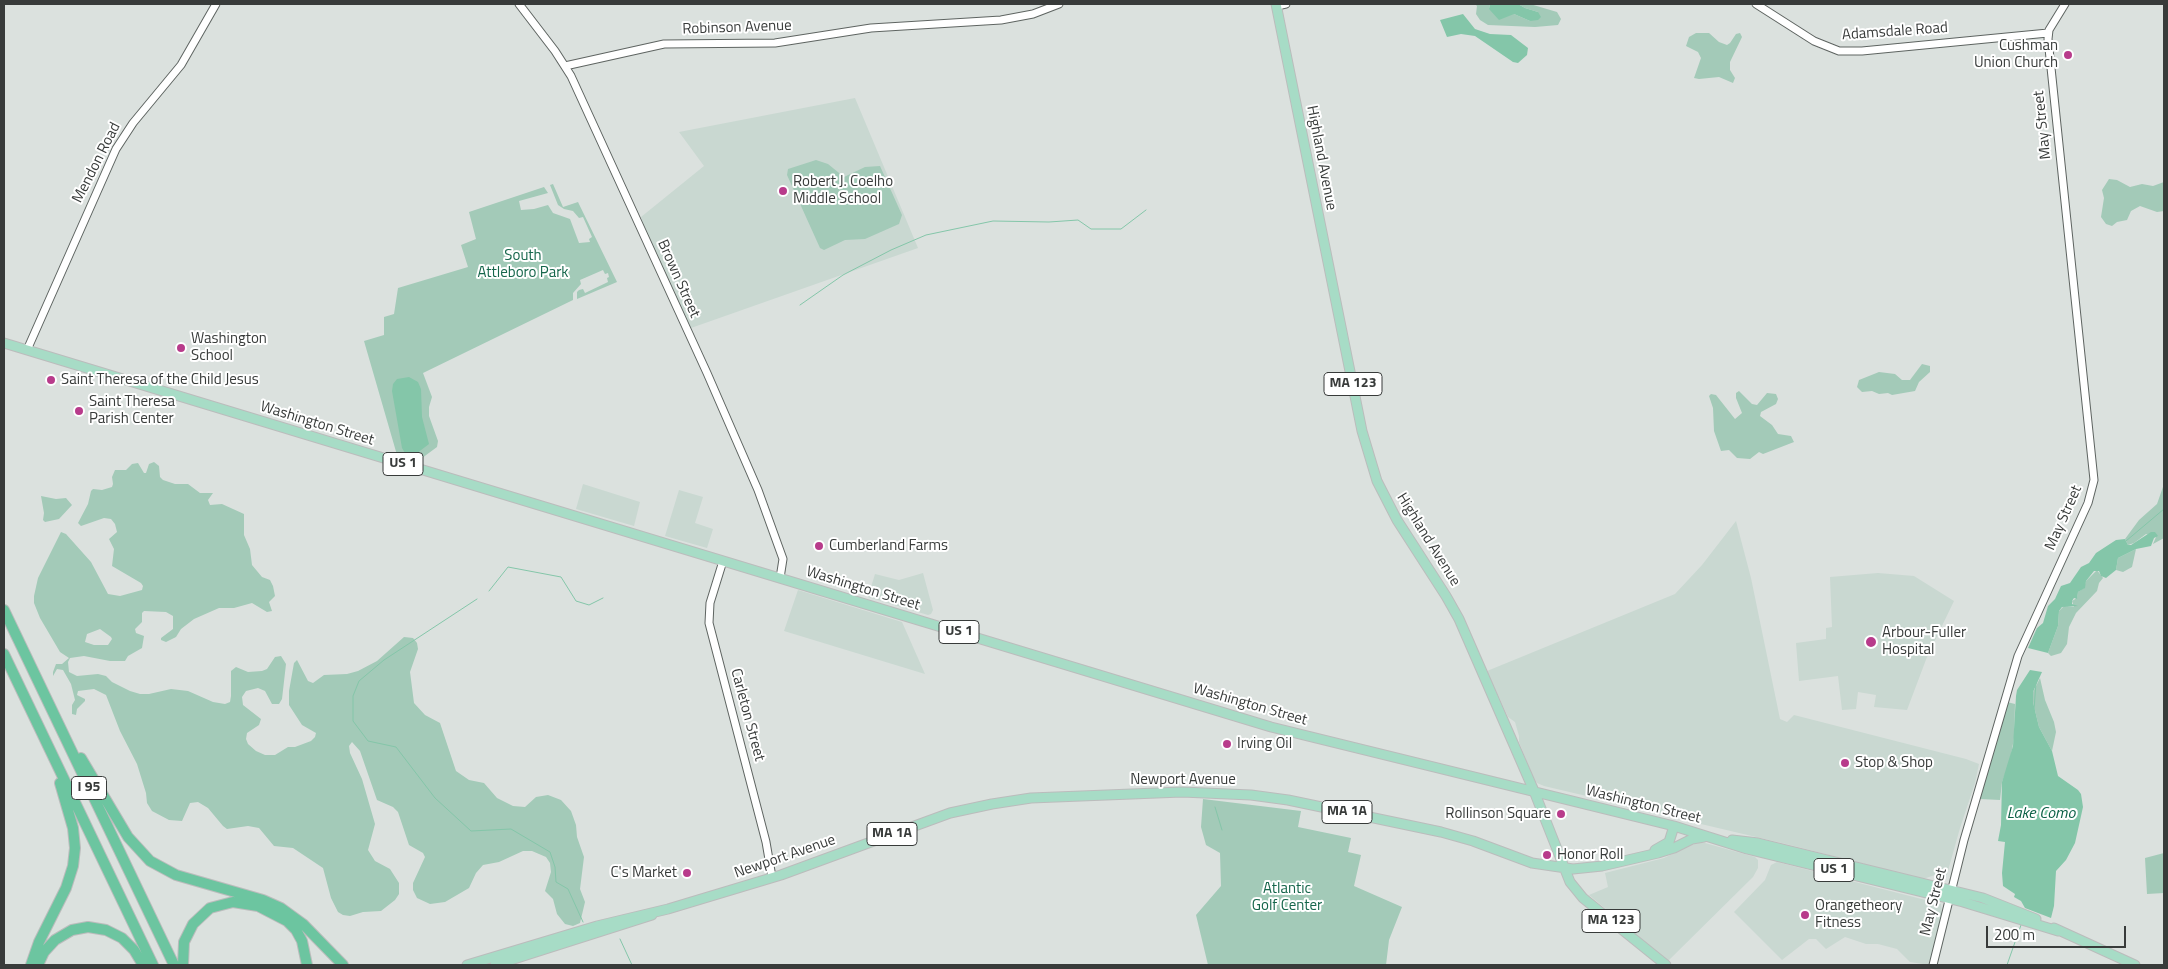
<!DOCTYPE html>
<html>
<head>
<meta charset="utf-8">
<style>
  body { margin:0 }
  #map { position:relative; width:2168px; height:969px; overflow:hidden; background:#dbe1de; font-family:"Titillium Web",sans-serif }
  canvas { display:block }
  .frame { position:absolute; inset:0; border:5px solid #383b3a; pointer-events:none }
  .scale { position:absolute; left:1986px; top:926px; width:140px; height:22px; box-sizing:border-box; border:2px solid #383b3a; border-top:0; padding-left:6px; font-size:15px; line-height:18px; white-space:nowrap; color:#383b3a; -webkit-text-stroke:4px #fff; paint-order:stroke }
</style>
</head>
<body>
<div id="map">
<canvas width="2168" height="969"></canvas>
<div class="frame"></div>
<div class="scale">200 m</div>
</div>
<script>
const context = document.querySelector('canvas').getContext('2d');
context.lineJoin = 'round';
function fillPath(path, color) {
  context.fillStyle = color;
  context.fill(path, 'evenodd');
}
function toPath(rows) {
  const path = new Path2D();
  for (const r of rows) {
    path.moveTo(r[0], r[1]);
    for (let i = 2; i < r.length; i += 2) path.lineTo(r[i], r[i + 1]);
  }
  return path;
}
function strokePath(path, color, width, dash) {
  context.strokeStyle = color;
  context.lineWidth = width;
  context.lineCap = dash ? 'butt' : 'round';
  context.setLineDash(dash || []);
  context.stroke(path);
}
function label(font, color, halo, rows, align = 'center') {
  context.font = font + ' "Titillium Web",sans-serif';
  context.lineWidth = 4;
  context.setLineDash([]);
  context.textBaseline = 'middle';
  context.strokeStyle = halo;
  context.fillStyle = color;
  for (const [text, x, y, turn = 0] of rows) {
    context.save();
    context.translate(x, y);
    context.rotate((+turn || 0) * Math.PI / 180);
    context.textAlign = isNaN(turn) ? turn : align;
    if (halo) context.strokeText(text, 0, 0);
    context.fillText(text, 0, 0);
    context.restore();
  }
}
const built = toPath([
  [855,98,918,248,691,328,649,240,641,217,704,166,679,132],
  [583,484,640,502,634,526,576,509],
  [679,490,703,497,695,523,713,529,707,548,665,536],
  [1736,521,1751,578,1780,719,1787,722,1794,715,1966,759,1979,764,1975,783,1960,828,1946,878,1935,875,1923,879,1790,845,1684,820,1665,813,1663,814,1544,786,1537,783,1534,779,1519,742,1519,736,1515,722,1508,717,1487,671,1675,594,1702,565],
  [923,573,933,610,931,614,928,615,868,597,875,574,899,580],
  [1878,573,1914,576,1954,601,1927,657,1907,710,1874,707,1876,695,1858,692,1856,709,1842,710,1838,676,1799,681,1796,643,1826,639,1826,628,1832,627,1830,577],
  [798,590,902,622,925,674,784,631],
  [1696,843,1705,843,1755,857,1758,860,1758,868,1753,877,1668,961,1589,895,1608,887,1605,873,1664,858],
  [1777,862,1941,904,1942,913,1930,965,1910,962,1897,949,1878,944,1866,944,1845,937,1826,949,1816,939,1809,939,1782,960,1734,912,1765,880,1771,865]
]);
const green = toPath([
  [1475,4,1490,4,1489,9,1508,14,1514,14,1530,21,1538,12,1525,8,1518,4,1530,4,1557,12,1561,19,1558,25,1535,27,1488,25,1480,20,1476,14,1477,6],
  [1696,33,1709,33,1719,42,1727,45,1730,43,1736,34,1740,33,1742,37,1730,62,1730,70,1735,78,1733,83,1719,77,1699,79,1694,78,1701,58,1698,52,1686,46,1689,37],
  [816,160,828,164,844,177,865,167,880,166,902,215,899,224,865,239,845,240,824,250,820,248,787,175,788,169],
  [2109,179,2117,180,2130,187,2142,184,2153,186,2164,182,2164,211,2157,212,2140,206,2131,211,2127,220,2117,222,2112,226,2106,224,2101,217,2104,198,2102,190],
  [553,184,563,207,578,202,617,282,577,299,577,292,579,290,583,289,585,293,608,282,607,278,609,277,608,273,605,274,603,270,580,280,581,284,573,293,573,300,423,373,432,397,429,407,429,416,438,441,437,447,418,461,397,455,364,341,384,335,384,317,394,314,398,288,468,267,461,245,476,239,469,212,544,187,548,193,519,201,521,210,534,209,548,205,553,213,570,219,579,243,590,242,589,239,592,237,583,217,579,218,573,211,564,209,558,205,550,185],
  [1922,364,1930,366,1930,372,1919,382,1915,391,1892,395,1888,393,1879,394,1872,391,1862,392,1857,387,1859,380,1879,372,1895,374,1902,380,1910,380],
  [1739,391,1752,404,1757,405,1767,393,1776,394,1778,399,1776,404,1761,412,1760,416,1772,425,1778,434,1791,436,1794,442,1763,454,1759,452,1750,459,1737,458,1729,450,1721,451,1714,431,1713,408,1709,396,1711,394,1716,395,1735,419,1742,413,1736,398,1736,393],
  [154,462,159,466,160,477,163,480,175,484,188,484,200,493,213,493,208,500,210,505,222,504,244,514,244,535,250,549,252,565,262,577,270,580,273,586,275,596,269,602,272,611,267,612,252,603,234,608,219,608,194,619,181,629,176,637,166,642,161,640,161,638,173,629,173,616,166,612,144,611,142,613,142,622,135,629,136,633,144,636,142,648,128,656,125,661,110,661,84,656,70,658,68,662,69,672,77,676,98,674,106,676,112,682,130,691,140,694,149,694,171,689,188,691,213,702,225,704,230,702,231,696,231,671,236,667,248,672,262,671,267,669,275,657,281,656,286,664,282,699,279,704,272,704,265,691,258,688,246,691,242,697,243,705,261,719,259,725,247,733,246,739,248,744,256,751,265,755,275,755,288,747,295,747,311,741,315,737,316,733,302,725,289,705,289,691,294,663,297,660,308,681,313,683,324,675,347,674,358,671,377,661,404,637,413,638,417,643,418,649,410,672,414,703,425,715,440,723,456,771,469,780,484,783,497,798,513,806,525,807,536,797,548,795,561,800,571,811,576,825,577,837,584,857,580,889,585,902,580,923,573,926,565,924,557,914,553,899,545,891,551,872,550,863,546,857,532,851,523,851,499,862,483,865,476,873,469,888,445,902,430,904,417,898,413,890,413,883,425,857,423,853,409,845,398,812,393,807,377,800,360,751,352,742,349,746,350,753,362,779,375,824,368,850,375,861,390,869,399,883,399,894,395,900,381,911,363,912,350,916,343,915,338,912,331,898,323,868,293,848,274,846,259,828,248,826,227,829,223,826,208,808,198,802,190,803,182,821,169,820,152,811,147,803,146,793,137,764,120,731,106,695,94,689,78,691,77,695,85,699,85,701,77,709,76,715,72,714,72,705,75,700,71,684,63,670,57,669,53,676,53,672,56,664,62,664,69,658,60,652,40,618,34,603,34,596,38,578,61,532,66,534,91,562,108,594,120,596,142,590,143,586,141,583,112,566,114,549,109,539,117,532,115,524,111,519,104,518,81,526,78,523,88,504,91,491,93,489,102,490,112,487,113,484,112,477,115,470,126,470,132,464,138,463,144,473,146,473,149,464],
  [100,629,111,637,112,639,108,645,94,645,85,642,87,634],
  [2164,484,2164,538,2153,544,2156,537,2146,534,2134,543,2128,545,2125,539,2139,520,2157,504],
  [41,496,56,499,66,498,72,505,59,519,45,522,43,520,44,513],
  [2136,549,2132,567,2123,572,2116,570,2118,558],
  [2097,570,2103,578,2099,583,2097,591,2076,613,2069,627,2067,644,2061,653,2051,656,2048,653,2058,626,2059,611,2064,606,2074,607,2072,601,2077,598,2078,592,2084,588,2086,581],
  [2040,678,2045,700,2054,722,2056,732,2052,751,2039,727,2033,702,2033,692],
  [2007,702,2015,704,2014,738,2010,761,2002,782,2000,800,1980,799],
  [1203,799,1301,811,1298,827,1351,838,1348,852,1361,855,1354,886,1402,907,1389,940,1386,965,1208,965,1196,915,1221,886,1220,853,1206,845,1201,827],
  [2164,853,2164,893,2147,894,2145,858]
]);
const water = toPath([
  [1490,4,1518,4,1525,8,1538,12,1541,17,1538,20,1530,21,1514,14,1499,20,1489,9],
  [1463,14,1475,29,1490,34,1511,35,1528,48,1527,55,1518,63,1513,62,1475,36,1461,34,1447,37,1440,20],
  [409,377,418,382,421,389,422,417,429,444,412,457,405,453,402,448,392,391,393,384,397,379],
  [2151,532,2155,532,2158,536,2154,538,2151,546,2136,549,2118,558,2116,570,2106,578,2101,576,2099,571,2094,571,2086,581,2085,588,2078,592,2077,599,2074,598,2072,601,2072,604,2078,606,2062,607,2059,611,2058,626,2048,653,2028,648,2037,628,2043,623,2048,606,2055,599,2061,586,2070,583,2081,567,2089,563,2096,553,2116,540,2125,539,2128,545,2131,545],
  [2030,670,2042,672,2033,692,2033,702,2039,727,2052,751,2058,776,2078,790,2081,794,2083,807,2075,843,2066,860,2056,871,2054,906,2051,918,2025,908,2021,901,2014,897,2015,894,2003,886,2002,873,2005,842,1998,841,2001,825,2002,782,2013,746,2016,696,2017,690]
]);
const stream = toPath([
  [800,305,843,275,891,250,926,235,993,221,1049,222,1078,220,1091,229,1121,229,1146,210],
  [2126,541,2164,509],
  [489,591,508,567,561,577,576,601,589,605,603,598],
  [477,599,384,660,359,681,353,696,353,721,368,741,396,747,435,798,471,831,511,829,550,852,555,867,556,882,568,889,583,922],
  [2034,710,2036,682],
  [1215,807,1222,830],
  [620,939,632,965],
  [2007,965,2021,925]
]);
const minor = toPath([
  [519,4,555,51,571,76,707,373,758,490,783,559,780,578],
  [1756,4,1814,41,1839,51,1862,51,2048,33],
  [1277,6,1286,4],
  [565,66,664,44,775,43,871,28,1001,20,1033,14,1059,4],
  [27,350,116,149,133,123,181,65,216,4],
  [723,561,710,603,709,623,766,842,772,877],
  [1933,965,1964,840,2018,656,2088,503,2094,480,2048,39,2049,30,2065,4]
]);
const major = toPath([
  [1276,4,1362,431,1377,481,1397,520,1446,596,1459,619,1534,791,1570,882,1583,898,1666,965],
  [4,343,1271,727,1674,826,1747,849,1963,902,2058,931],
  [1732,840,1758,843,1983,898,2036,919],
  [1655,850,1669,842,1674,826],
  [2054,928,2135,965],
  [467,965,597,926,668,909,781,875,950,813,992,804,1031,798,1182,792,1251,795,1288,800,1441,832,1473,841,1532,863,1573,869,1602,866,1658,853,1674,848,1692,839,1704,837],
  [495,965,652,915]
]);
const highway = toPath([
  [4,610,174,965],
  [4,654,153,965],
  [81,758,128,837,150,861,176,875,263,900,281,908,303,924,343,965],
  [31,965,39,942,66,888,73,866,75,848,73,828,60,783],
  [38,965,44,952,55,940,72,930,88,927,106,930,122,938,134,950,143,965],
  [183,965,184,942,193,924,210,908,233,902,258,906,287,921,296,930,302,941,307,965]
]);
const markers = [
  [2068,55,5,"#b83b8b"],
  [783,191,5,"#b83b8b"],
  [181,348,5,"#b83b8b"],
  [51,380,5,"#b83b8b"],
  [79,411,5,"#b83b8b"],
  [819,546,5,"#b83b8b"],
  [1871,642,6,"#b83b8b"],
  [1227,744,5,"#b83b8b"],
  [1845,763,5,"#b83b8b"],
  [1561,814,5,"#b83b8b"],
  [1547,855,5,"#b83b8b"],
  [687,873,5,"#b83b8b"],
  [1805,915,5,"#b83b8b"]
];
const shields = [
  [1353,384,58],
  [403,464,40],
  [959,632,40],
  [89,788,35],
  [1347,812,50],
  [892,834,50],
  [1834,870,40],
  [1611,921,58]
];
const shieldNames = [
  ["MA 123",1353,384],
  ["US 1",403,464],
  ["US 1",959,632],
  ["I 95",89,788],
  ["MA 1A",1347,812],
  ["MA 1A",892,834],
  ["US 1",1834,870],
  ["MA 123",1611,921]
];
const streetNames = [
  ["Robinson Avenue",737,28,-2],
  ["Adamsdale Road",1895,32,-4],
  ["May Street",2043,125,-96],
  ["Highland Avenue",1321,158,79],
  ["Mendon Road",97,163,-63],
  ["Brown Street",678,279,66],
  ["Washington Street",317,424,17],
  ["May Street",2064,518,-66],
  ["Highland Avenue",1428,540,58],
  ["Washington Street",863,589,17],
  ["Washington Street",1250,705,16],
  ["Carleton Street",747,715,75],
  ["Newport Avenue",1183,780],
  ["Washington Street",1643,805,14],
  ["Newport Avenue",785,857,-19],
  ["May Street",1934,902,-76]
];
const poiNames = [
  ["Cushman",2058,46,"right"],
  ["Union Church",2058,63,"right"],
  ["Robert J. Coelho",793,182],
  ["Middle School",793,199],
  ["Washington",191,339],
  ["School",191,356],
  ["Saint Theresa of the Child Jesus",61,380],
  ["Saint Theresa",89,402],
  ["Parish Center",89,419],
  ["Cumberland Farms",829,546],
  ["Arbour-Fuller",1882,633],
  ["Hospital",1882,650],
  ["Irving Oil",1237,744],
  ["Stop & Shop",1855,763],
  ["Rollinson Square",1551,814,"right"],
  ["Honor Roll",1557,855],
  ["C's Market",677,873,"right"],
  ["Orangetheory",1815,906],
  ["Fitness",1815,923]
];
const parkNames = [
  ["South",523,256],
  ["Attleboro Park",523,273],
  ["Atlantic",1287,889],
  ["Golf Center",1287,906]
];
const waterNames = [
  ["Lake Como",2041,814]
];
fillPath(built, '#c9d8d1');
fillPath(green, '#a3cab8');
fillPath(water, '#84c6a9');
strokePath(stream, '#84c6a9', 1);
strokePath(minor, '#5e6461', 9);
strokePath(major, '#bbbcbc', 11);
strokePath(highway, '#bbbcbc', 12);
strokePath(minor, '#fff', 7);
strokePath(major, '#a7dcc6', 9);
strokePath(highway, '#6cc5a0', 10);
for (const [x, y, r, color] of markers) {
  const dot = new Path2D();
  dot.arc(x, y, r, 0, 2 * Math.PI);
  context.fillStyle = color;
  context.fill(dot);
  strokePath(dot, '#fff', 2);
}
for (const [x, y, w] of shields) {
  const box = new Path2D();
  box.roundRect(x - w / 2, y - 11.5, w, 23, 4);
  context.fillStyle = '#fff';
  context.fill(box);
  strokePath(box, '#383b3a', 1);
}
label('bold 14px', '#383b3a', null, shieldNames);
label('15px', '#383b3a', '#fff', streetNames);
label('15px', '#383b3a', '#fff', poiNames, 'left');
label('15px', '#15664b', '#fff', parkNames);
label('italic 16px', '#0a6045', '#fff', waterNames);
</script>
</body>
</html>
